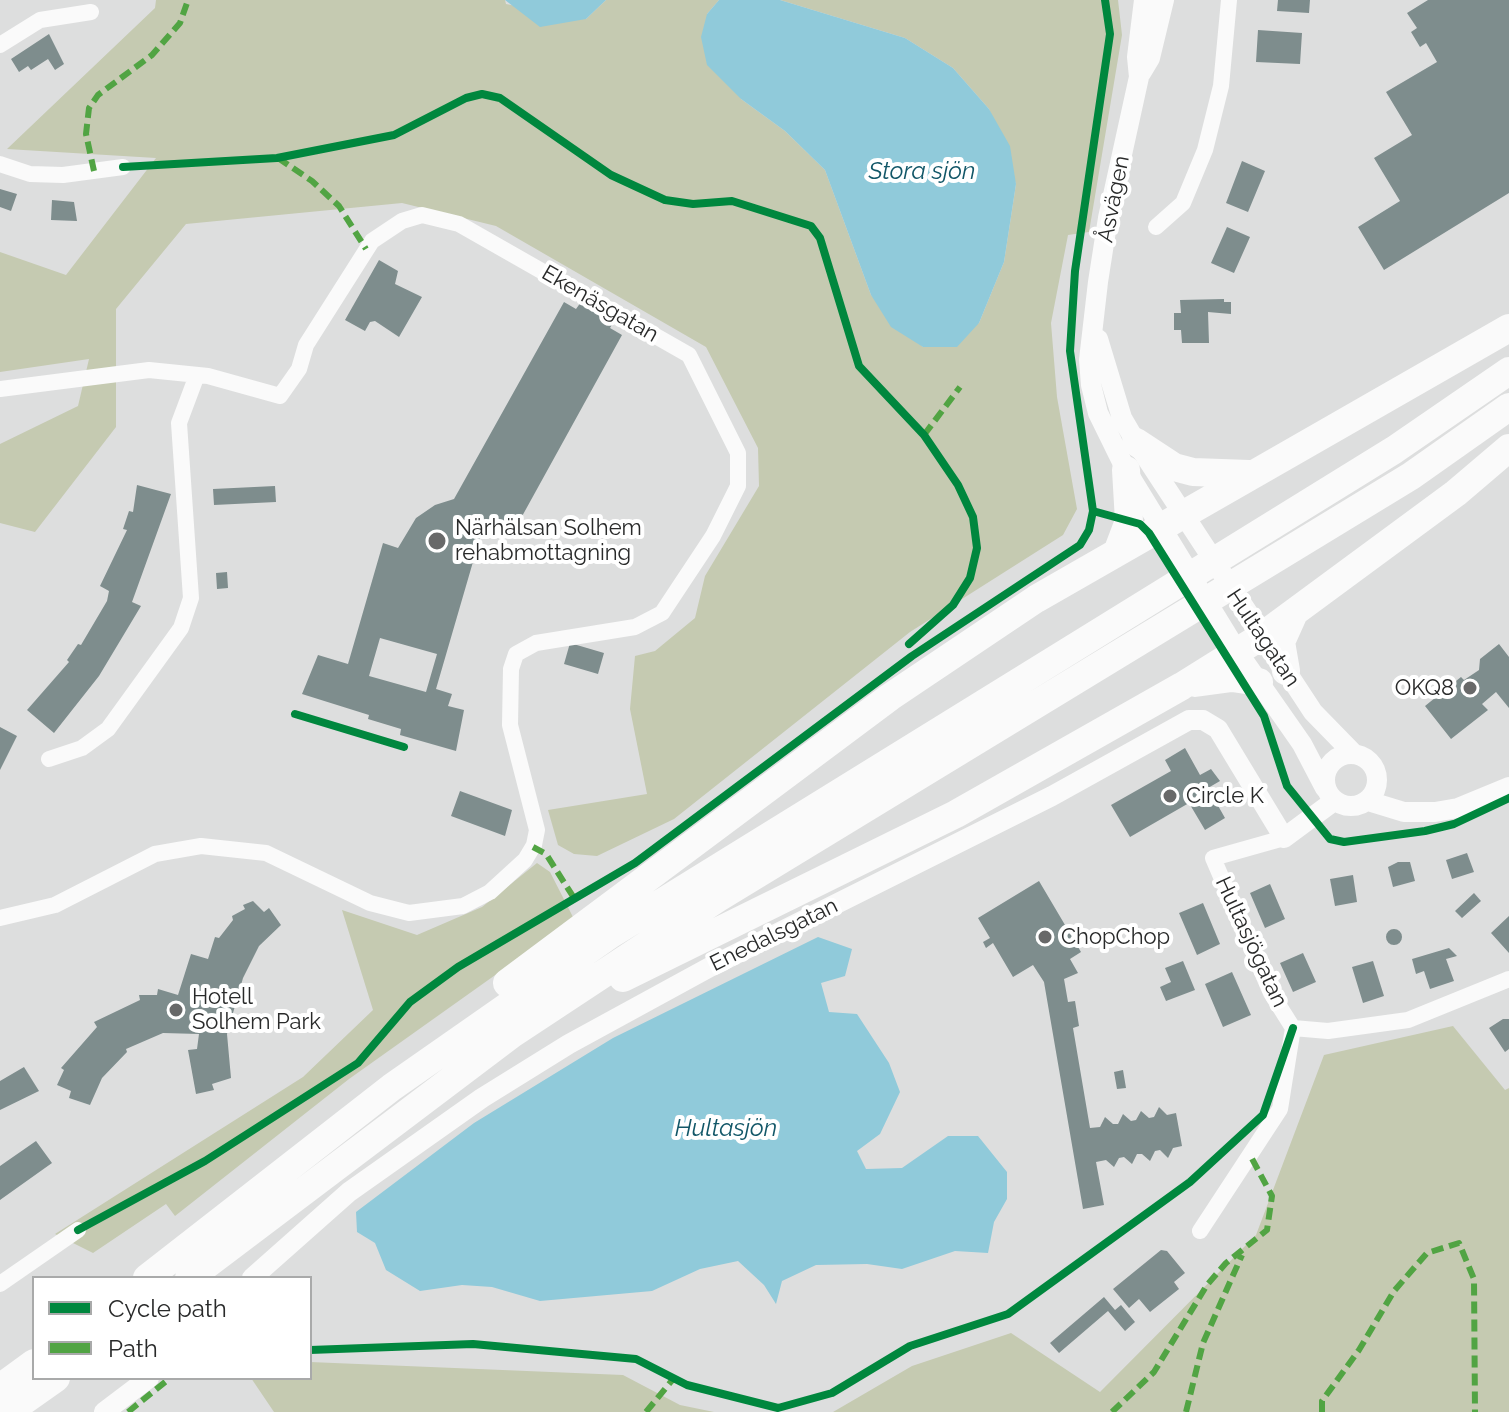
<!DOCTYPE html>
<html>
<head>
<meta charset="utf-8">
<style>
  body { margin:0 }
  #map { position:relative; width:1509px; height:1412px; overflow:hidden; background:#dddede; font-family:Raleway,sans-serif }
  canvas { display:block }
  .legend { position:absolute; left:32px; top:1276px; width:280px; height:104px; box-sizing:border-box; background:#fff; border:2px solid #a9aaaa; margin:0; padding:10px 14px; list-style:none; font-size:24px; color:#292a2a }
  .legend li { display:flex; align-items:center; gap:16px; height:40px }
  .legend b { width:40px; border:2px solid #a9aaaa }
</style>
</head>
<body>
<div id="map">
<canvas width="1509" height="1412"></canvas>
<ul class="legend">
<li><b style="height:10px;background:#00873e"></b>Cycle path</li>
<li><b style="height:10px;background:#51a443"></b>Path</li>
</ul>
</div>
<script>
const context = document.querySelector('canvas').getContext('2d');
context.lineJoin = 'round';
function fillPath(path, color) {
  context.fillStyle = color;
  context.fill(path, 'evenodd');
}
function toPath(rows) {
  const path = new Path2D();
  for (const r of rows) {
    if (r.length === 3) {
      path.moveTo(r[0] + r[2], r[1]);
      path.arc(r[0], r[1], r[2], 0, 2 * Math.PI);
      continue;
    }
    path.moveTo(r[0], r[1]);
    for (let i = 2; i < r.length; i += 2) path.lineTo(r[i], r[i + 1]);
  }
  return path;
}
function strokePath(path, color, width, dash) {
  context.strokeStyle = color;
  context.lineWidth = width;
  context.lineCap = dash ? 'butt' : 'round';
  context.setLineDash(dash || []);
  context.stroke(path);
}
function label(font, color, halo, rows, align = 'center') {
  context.font = font + ' Raleway,sans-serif';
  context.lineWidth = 8;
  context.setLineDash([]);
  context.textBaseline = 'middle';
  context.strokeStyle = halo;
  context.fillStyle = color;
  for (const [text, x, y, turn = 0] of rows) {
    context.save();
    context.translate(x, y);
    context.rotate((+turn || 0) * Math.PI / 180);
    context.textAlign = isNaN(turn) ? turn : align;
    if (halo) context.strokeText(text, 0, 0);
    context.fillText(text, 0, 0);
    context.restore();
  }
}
const green = toPath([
  [156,0,505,0,506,4,586,19,606,0,719,0,707,14,741,99,785,131,825,170,871,295,923,347,979,323,1004,262,1016,184,989,109,953,68,905,38,780,0,1118,0,1122,35,1089,232,1068,235,1051,323,1057,397,1077,509,1063,535,910,632,674,819,597,856,574,854,558,845,548,810,647,794,630,709,635,656,655,651,695,618,705,576,759,486,758,448,706,347,496,226,402,203,186,224,116,309,116,427,35,532,0,523,0,444,78,406,89,359,0,372,0,252,66,275,156,158,7,149,155,8],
  [537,863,550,872,574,919,349,1079,175,1216,166,1204,93,1253,55,1234,303,1077,373,1010,342,910,417,935,482,907],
  [1453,1026,1505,1090,1509,1088,1509,1412,833,1412,912,1366,1011,1333,1100,1392,1256,1235,1324,1055],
  [310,1362,623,1375,680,1405,714,1412,274,1412,251,1378,310,1378]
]);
const water = toPath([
  [505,0,606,0,586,19,540,27],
  [719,0,780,0,905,38,953,68,989,109,1010,146,1016,184,1004,262,979,323,957,347,923,347,891,327,871,295,825,170,785,131,741,99,707,65,701,37,707,14],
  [818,937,852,949,845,976,821,983,829,1012,857,1014,889,1063,900,1092,880,1134,857,1151,866,1169,902,1168,948,1136,978,1136,1007,1172,1007,1199,994,1222,988,1253,955,1251,902,1269,867,1264,816,1265,782,1281,776,1304,764,1285,738,1261,700,1269,652,1291,540,1301,492,1287,462,1285,420,1291,386,1270,375,1243,357,1232,356,1212,474,1123,613,1038]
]);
const building = toPath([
  [1278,0,1310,0,1309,13,1277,11],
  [1428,0,1509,0,1509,193,1384,270,1358,227,1400,201,1374,158,1412,135,1386,92,1437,62,1426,43,1420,47,1411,32,1417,28,1407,13],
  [1258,30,1302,33,1300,64,1256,62],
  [49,34,64,64,55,70,48,59,31,70,28,66,19,72,11,59],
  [1242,161,1265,171,1248,212,1226,203],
  [0,189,17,194,11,211,0,207],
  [52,200,74,202,77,221,51,220],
  [1227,227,1250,237,1234,273,1211,263],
  [379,260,398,271,395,284,422,297,399,337,375,321,370,322,365,331,345,320],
  [1224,299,1224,302,1231,302,1231,314,1208,312,1209,343,1182,343,1181,330,1174,330,1174,313,1181,313,1180,300],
  [564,302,576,309,581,302,614,321,610,328,622,335,515,529,499,521,493,533,482,529,478,547,488,550,485,558,475,555,436,689,452,694,448,706,464,710,456,751,400,735,401,729,368,719,369,715,302,694,318,655,348,664,383,543,398,548,416,518,435,505,454,499],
  [380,638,437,654,426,692,369,676],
  [137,485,171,494,132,602,141,606,99,676,54,733,27,710,69,662,67,660,78,644,81,645,107,601,109,591,100,586,127,530,123,529,129,511,133,512],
  [275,486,276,502,214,505,213,489],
  [227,572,228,588,217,589,216,573],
  [570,643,604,653,598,674,564,664],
  [1499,644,1509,657,1509,708,1496,692,1482,704,1488,710,1451,739,1425,706,1461,677,1464,680,1479,670,1480,659],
  [0,727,17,736,0,770],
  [1185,748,1200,775,1211,769,1220,781,1208,788,1225,818,1205,830,1189,803,1130,837,1111,805,1171,771,1165,760],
  [460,791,512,810,505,836,451,816],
  [1467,853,1474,872,1452,879,1446,860],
  [1398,862,1410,862,1415,881,1393,887,1388,867],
  [1353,875,1357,902,1335,906,1330,879],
  [1039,881,1081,952,1070,959,1078,973,1064,979,1068,1002,1075,1001,1079,1026,1073,1028,1090,1128,1100,1127,1105,1117,1113,1124,1118,1124,1123,1114,1131,1121,1136,1120,1141,1111,1149,1118,1154,1117,1159,1107,1167,1115,1176,1113,1182,1146,1173,1148,1168,1158,1160,1150,1155,1151,1150,1161,1142,1154,1137,1154,1132,1164,1124,1157,1119,1158,1114,1167,1106,1160,1096,1162,1104,1205,1083,1209,1044,982,1033,965,1013,977,993,943,986,948,983,942,990,938,978,918],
  [1270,884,1285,919,1265,928,1250,893],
  [1474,893,1481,901,1462,918,1455,911],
  [253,901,264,912,269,908,281,925,259,946,243,978,227,1034,231,1078,212,1084,214,1090,196,1094,188,1050,197,1049,199,1034,163,1033,126,1049,127,1052,102,1078,90,1105,69,1098,71,1091,57,1085,64,1070,61,1068,97,1027,94,1022,140,1000,139,995,157,995,158,989,178,995,191,954,208,959,215,937,219,938,233,920,232,916,245,909,243,905],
  [1203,903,1220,944,1197,955,1179,913],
  [1509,916,1509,953,1491,933],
  [1394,937,8],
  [1449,948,1457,956,1446,959,1454,981,1430,989,1424,971,1416,974,1412,959],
  [1303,953,1316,982,1293,992,1280,963],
  [1183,961,1195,990,1166,1001,1160,987,1171,982,1165,968],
  [1373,961,1384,996,1363,1003,1352,967],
  [1232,972,1251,1015,1223,1027,1205,984],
  [1503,1019,1509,1019,1509,1049,1505,1052,1489,1028],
  [24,1067,39,1091,0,1110,0,1081],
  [1123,1070,1126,1088,1117,1089,1114,1072],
  [36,1141,52,1163,0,1200,0,1166],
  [1161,1250,1167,1251,1185,1273,1174,1282,1179,1289,1150,1312,1139,1299,1129,1308,1113,1289],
  [1104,1297,1115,1310,1121,1305,1135,1322,1125,1331,1108,1311,1059,1353,1050,1343]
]);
const minor = toPath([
  [0,45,40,20,91,12],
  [0,164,30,174,63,175,123,167],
  [1156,227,1183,203,1205,150,1221,86,1229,0],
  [0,389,149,370,208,376,280,396,299,369,306,345,372,241,402,221,422,215,459,224,689,355,738,453,738,486,713,536,662,613,635,627,536,643,516,654,511,669,510,725,537,830,534,845,525,860,490,892,463,906,409,913,370,903,266,853,201,846,155,854,55,905,0,918],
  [49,759,82,748,108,729,181,628,191,598,179,423,197,375],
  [1293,1028,1328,1031,1408,1020,1509,979],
  [1200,1231,1280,1109,1293,1028,1271,993,1213,858,1284,838],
  [0,1284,78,1230]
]);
const tertiary = toPath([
  [1144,0,1137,57,1139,77,1108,218,1098,282,1089,360,1091,385,1098,413,1126,470,1237,651,1302,744,1325,788],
  [1141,73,1150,58,1164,0],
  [1098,339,1122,418,1136,442,1313,712,1354,754],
  [1351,780,26],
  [1368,801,1404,812,1435,812,1458,808,1509,787],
  [252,1278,349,1192,482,1098,569,1044,710,967,1052,796,1189,720,1203,720,1218,729,1284,838,1334,801],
  [104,1412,149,1378]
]);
const motorway = toPath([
  [1136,442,1174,467,1193,472,1249,474],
  [1118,550,1129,521,1126,470],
  [1286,671,1281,642,1294,613],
  [1195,683,1232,678,1259,682],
  [623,978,956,814,1182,686,1262,636,1456,493,1509,448],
  [507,983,890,697,1036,599,1509,328],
  [147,1278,392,1087,611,934,1394,450,1509,371],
  [189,1278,512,1034,718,898,1411,476,1509,407],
  [0,1388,34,1363],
  [8,1412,56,1378]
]);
const quiet = toPath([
  [278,158,312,181,339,206,366,249],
  [94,171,86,134,89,108,98,95,152,55,180,23,188,0],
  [924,435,960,387],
  [533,847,546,854,574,898],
  [128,1412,170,1378],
  [646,1412,674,1378],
  [1112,1412,1154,1372,1207,1285,1226,1263,1267,1230,1272,1196,1250,1155],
  [1186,1412,1203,1343,1242,1255],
  [1322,1412,1322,1401,1359,1350,1394,1291,1427,1253,1459,1243,1474,1279,1475,1412]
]);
const cycleway = toPath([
  [123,167,277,158,394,135,466,98,482,94,500,98,611,175,665,200,693,204,732,201,811,226,820,238,859,366,924,435,958,485,973,517,977,548,970,578,953,605,909,644],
  [1093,511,1140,524,1149,533,1264,716,1287,786,1330,839,1344,842,1425,831,1454,824,1509,798],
  [295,714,404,747],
  [78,1230,205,1161,358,1063,410,1002,458,967,635,863,912,656,1080,545,1089,530,1093,511,1070,351,1075,271,1110,34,1105,0],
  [310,1350,473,1344,636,1359,687,1385,778,1408,832,1393,910,1346,1008,1314,1190,1182,1263,1115,1293,1028]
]);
const markers = [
  [437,541,10,"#686969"],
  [1470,688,8,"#686969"],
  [1170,796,8,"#686969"],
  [1045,937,8,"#686969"],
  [176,1010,8,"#686969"]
];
const streetNames = [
  ["Åsvägen",1114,199,-79],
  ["Ekenäsgatan",600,304,30],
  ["Hultagatan",1263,638,56],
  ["Enedalsgatan",774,935,-26],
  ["Hultasjögatan",1251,942,65]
];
const poiNames = [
  ["Närhälsan Solhem",455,528],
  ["rehabmottagning",455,553],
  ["OKQ8",1454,688,"right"],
  ["Circle K",1186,796],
  ["ChopChop",1061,937],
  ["Hotell",192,997],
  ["Solhem Park",192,1022]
];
const waterNames = [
  ["Stora sjön",922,172],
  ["Hultasjön",726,1129]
];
fillPath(green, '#c5cab1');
fillPath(water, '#90cada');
fillPath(building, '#7e8d8d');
strokePath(minor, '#fafafa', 16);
strokePath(tertiary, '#fafafa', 20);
strokePath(motorway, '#fafafa', 28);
strokePath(quiet, '#51a443', 6, [12, 6]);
strokePath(cycleway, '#00873e', 8);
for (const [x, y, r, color] of markers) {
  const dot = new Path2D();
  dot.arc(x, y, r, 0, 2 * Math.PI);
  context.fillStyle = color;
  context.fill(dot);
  strokePath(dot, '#fff', 3);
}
label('22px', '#292a2a', '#fff', streetNames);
label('22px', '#292a2a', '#fff', poiNames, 'left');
label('italic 24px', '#125768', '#fff', waterNames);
</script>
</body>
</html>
